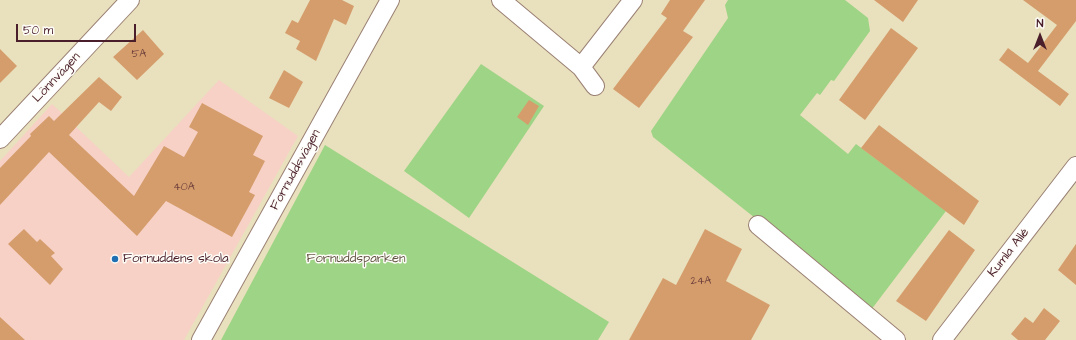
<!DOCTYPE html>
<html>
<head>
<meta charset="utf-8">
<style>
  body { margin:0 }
  #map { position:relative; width:1076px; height:340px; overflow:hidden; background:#e9e0bd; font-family:"Architects Daughter",sans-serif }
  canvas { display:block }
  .north { position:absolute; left:1020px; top:16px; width:40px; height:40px; -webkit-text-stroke:3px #fdfcf7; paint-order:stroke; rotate:0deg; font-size:11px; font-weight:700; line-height:16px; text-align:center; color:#4a1f2b }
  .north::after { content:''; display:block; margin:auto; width:14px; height:18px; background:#4a1f2b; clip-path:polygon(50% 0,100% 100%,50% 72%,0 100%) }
  .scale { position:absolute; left:16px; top:24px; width:120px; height:18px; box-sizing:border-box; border:2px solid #4a1f2b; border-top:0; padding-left:5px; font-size:12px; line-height:14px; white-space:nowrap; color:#4a1f2b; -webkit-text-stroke:3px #fdfcf7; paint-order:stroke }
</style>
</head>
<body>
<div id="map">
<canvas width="1076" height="340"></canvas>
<div class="north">N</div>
<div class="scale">50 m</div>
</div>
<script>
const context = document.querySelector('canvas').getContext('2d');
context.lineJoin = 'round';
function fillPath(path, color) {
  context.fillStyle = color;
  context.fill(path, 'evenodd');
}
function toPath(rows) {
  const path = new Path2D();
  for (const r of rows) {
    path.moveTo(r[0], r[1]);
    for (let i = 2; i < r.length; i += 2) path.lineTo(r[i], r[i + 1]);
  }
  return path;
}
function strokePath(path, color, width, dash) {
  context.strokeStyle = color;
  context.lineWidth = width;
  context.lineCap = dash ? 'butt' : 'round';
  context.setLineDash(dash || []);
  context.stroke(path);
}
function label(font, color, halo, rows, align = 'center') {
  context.font = font + ' "Architects Daughter",sans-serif';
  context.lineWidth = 3;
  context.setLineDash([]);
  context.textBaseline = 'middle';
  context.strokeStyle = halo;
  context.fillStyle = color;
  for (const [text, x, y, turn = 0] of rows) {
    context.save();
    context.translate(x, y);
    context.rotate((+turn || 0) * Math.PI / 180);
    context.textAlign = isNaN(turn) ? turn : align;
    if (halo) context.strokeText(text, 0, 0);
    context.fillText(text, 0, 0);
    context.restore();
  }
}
const built = toPath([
  [219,80,298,136,184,340,0,340,0,161,52,104,129,177]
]);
const green = toPath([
  [728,0,845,0,868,18,870,31,834,81,831,80,820,95,817,93,800,115,848,154,856,144,946,211,871,310,653,137,651,131,728,18,725,5],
  [481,64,544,106,469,218,404,171],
  [325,145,609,322,598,340,221,340]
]);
const building = toPath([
  [310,0,342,0,354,6,346,25,334,19,316,61,296,49,300,41,285,33,292,20,298,23],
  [670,0,705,0,683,31,693,37,639,108,613,89,667,18,661,14],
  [874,0,918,0,903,22],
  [1023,0,1076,0,1076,21,1038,71,1069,94,1060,106,999,60,1008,48,1028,63,1057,25],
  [891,28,918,48,865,120,839,100],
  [143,30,164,54,137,80,113,57],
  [0,49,17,66,0,83],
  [284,70,303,82,289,108,269,98],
  [99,77,122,97,111,111,99,102,69,135,134,196,164,146,184,157,198,132,189,127,202,103,263,136,253,155,265,161,249,192,255,195,232,237,166,201,137,236,49,152,0,205,0,168,31,136,30,134,49,116,54,121],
  [529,100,539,106,528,125,517,117],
  [879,125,979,201,964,225,861,148],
  [24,229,37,242,40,239,55,253,51,256,63,269,50,285,8,244],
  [705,229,742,249,726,281,770,305,751,340,629,340,663,278,676,285],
  [949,230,975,250,926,321,896,301],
  [1076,244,1076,285,1058,270],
  [1044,308,1060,321,1045,340,1018,340,1011,334,1025,317,1033,323],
  [0,317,25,340,0,340]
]);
const street = toPath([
  [501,0,581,67,595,86],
  [581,67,633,0],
  [0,139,130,0],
  [758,225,896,340],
  [201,340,390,0],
  [942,340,1076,166]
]);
const markers = [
  [115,259,4,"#1f6fb2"]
];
const numberNames = [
  ["5A",139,55],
  ["40A",184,188],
  ["24A",701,282]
];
const streetNames = [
  ["Lönnvägen",57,78,-47],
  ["Fornuddsvägen",296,170,-61],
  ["Kumla Allé",1009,253,-52]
];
const poiNames = [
  ["Fornuddens skola",123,259]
];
const parkNames = [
  ["Fornuddsparken",356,259]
];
fillPath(built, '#f7d1c6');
fillPath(green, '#9ed485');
fillPath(building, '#d59d6c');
strokePath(street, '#9a8074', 20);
strokePath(street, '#fff', 18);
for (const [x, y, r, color] of markers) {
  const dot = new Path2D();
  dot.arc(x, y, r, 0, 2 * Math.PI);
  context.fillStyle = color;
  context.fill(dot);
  strokePath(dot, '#fdfcf7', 1.5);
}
label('11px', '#6d3e3b', null, numberNames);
label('13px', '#4a1f2b', '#fdfcf7', streetNames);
label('13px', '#4a1f2b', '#fdfcf7', poiNames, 'left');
label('13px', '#635546', '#fdfcf7', parkNames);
</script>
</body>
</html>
